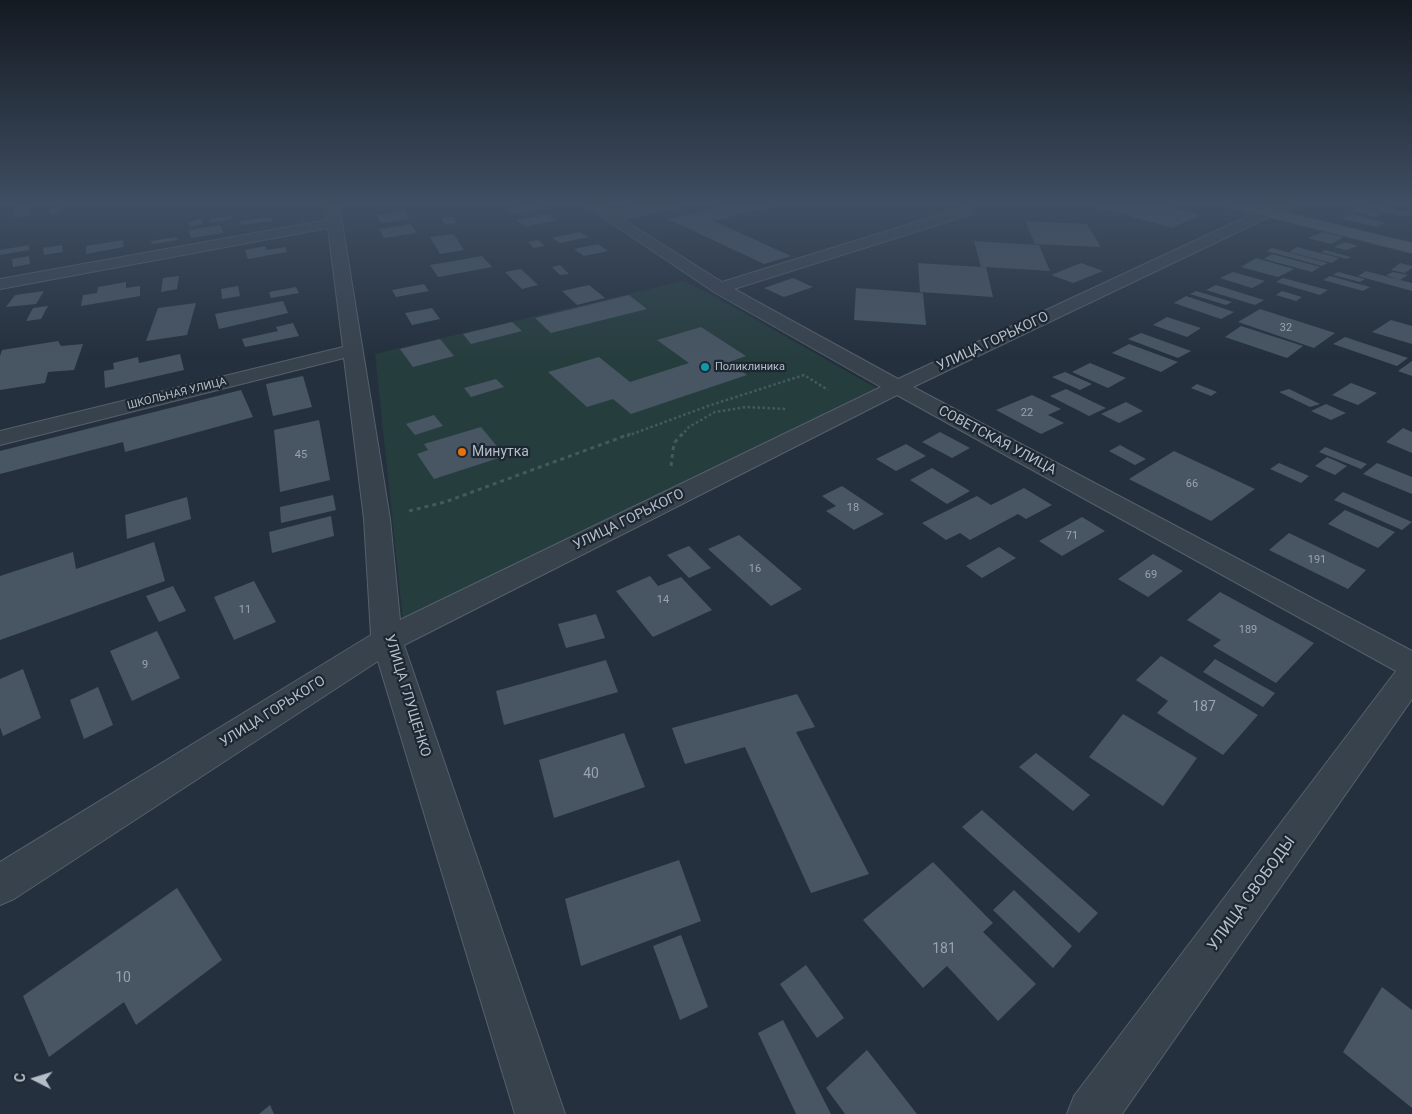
<!DOCTYPE html>
<html>
<head>
<meta charset="utf-8">
<style>
  body { margin:0 }
  #map { position:relative; width:1412px; height:1114px; overflow:hidden; background:#24303d; font-family:Roboto,sans-serif }
  canvas { display:block }
  .north { position:absolute; left:10px; top:1054px; width:50px; height:50px; -webkit-text-stroke:4px #1d2732; paint-order:stroke; rotate:275deg; font-size:14px; font-weight:700; line-height:20px; text-align:center; color:#b4bdc8 }
  .north::after { content:''; display:block; margin:auto; width:18px; height:22px; background:#b4bdc8; clip-path:polygon(50% 0,100% 100%,50% 72%,0 100%) }
</style>
</head>
<body>
<div id="map">
<canvas width="1412" height="1114"></canvas>
<div class="north">С</div>
</div>
<script>
const context = document.querySelector('canvas').getContext('2d');
context.lineJoin = 'round';
function fillPath(path, color) {
  context.fillStyle = color;
  context.fill(path, 'evenodd');
}
function toPath(rows) {
  const path = new Path2D();
  for (const r of rows) {
    path.moveTo(r[0], r[1]);
    for (let i = 2; i < r.length; i += 2) path.lineTo(r[i], r[i + 1]);
  }
  return path;
}
function strokePath(path, color, width, dash) {
  context.strokeStyle = color;
  context.lineWidth = width;
  context.lineCap = dash ? 'butt' : 'round';
  context.setLineDash(dash || []);
  context.stroke(path);
}
function label(font, color, halo, rows, align = 'center') {
  context.font = font + ' Roboto,sans-serif';
  context.lineWidth = 4.5;
  context.setLineDash([]);
  context.textBaseline = 'middle';
  context.strokeStyle = halo;
  context.fillStyle = color;
  for (const [text, x, y, turn = 0] of rows) {
    context.save();
    context.translate(x, y);
    context.rotate((+turn || 0) * Math.PI / 180);
    context.textAlign = isNaN(turn) ? turn : align;
    if (halo) context.strokeText(text, 0, 0);
    context.fillText(text, 0, 0);
    context.restore();
  }
}
const green = toPath([
  [683,281,707,292,876,388,403,620,375,354]
]);
const building = toPath([
  [536,204,542,209,512,214,506,210],
  [731,204,780,204,714,221,791,256,764,264,668,219],
  [1085,204,1157,204,1200,215,1172,228],
  [1373,204,1412,212,1412,213,1405,217,1366,208],
  [28,205,30,215,15,218,13,208],
  [62,207,61,212,49,214,50,208],
  [1357,207,1382,213,1374,217,1350,211],
  [405,211,410,219,381,223,377,215],
  [547,214,557,220,525,227,516,220],
  [1351,214,1386,223,1377,227,1341,219],
  [231,216,232,219,210,223,209,219],
  [271,217,273,221,241,225,240,221],
  [452,217,457,223,445,224,441,219],
  [201,219,203,224,190,227,188,222],
  [1025,221,1087,224,1101,247,1035,244],
  [410,224,417,233,384,238,379,229],
  [220,225,224,233,191,238,188,230],
  [580,232,589,237,560,243,552,238],
  [1322,232,1344,237,1331,244,1308,238],
  [454,234,464,250,440,254,430,237],
  [177,237,178,240,152,244,151,241],
  [123,240,124,247,86,254,86,246],
  [538,240,545,246,534,248,528,242],
  [974,241,1039,245,1050,271,986,267,993,297,920,292,918,263,981,267],
  [1345,242,1358,246,1346,250,1334,247],
  [598,244,608,251,584,256,574,249],
  [29,245,29,250,0,255,0,250],
  [62,245,63,252,44,255,43,248],
  [265,246,267,250,285,247,287,252,248,259,245,250],
  [1297,247,1339,258,1332,263,1289,252],
  [1272,248,1328,263,1322,266,1266,251],
  [1325,250,1351,257,1347,259,1321,252],
  [1272,254,1320,267,1312,272,1264,259],
  [29,256,30,264,13,267,12,259],
  [482,256,492,267,438,277,430,265],
  [1256,258,1294,269,1278,277,1241,267],
  [1081,263,1103,271,1073,283,1051,275],
  [1400,263,1412,266,1412,268,1405,273,1391,270],
  [560,265,569,274,560,275,552,267],
  [521,269,538,285,522,289,505,272],
  [1366,271,1412,283,1412,291,1358,276],
  [1233,272,1265,281,1252,288,1220,278],
  [1338,272,1365,279,1360,282,1333,275],
  [1393,272,1408,275,1400,280,1386,275],
  [179,276,177,289,161,292,163,278],
  [1330,276,1370,287,1363,291,1323,280],
  [793,278,813,287,784,297,764,288],
  [1283,278,1328,290,1320,295,1276,282],
  [126,282,126,288,140,286,140,296,81,306,83,295,97,293,98,287],
  [424,284,429,291,396,297,392,290],
  [589,285,605,298,577,305,562,291],
  [1216,285,1264,300,1255,305,1206,290],
  [238,286,240,296,222,299,221,289],
  [296,287,299,293,271,298,269,292],
  [856,288,923,293,926,325,854,320],
  [44,291,36,304,6,307,15,295],
  [1196,291,1232,302,1226,305,1190,294],
  [1282,291,1302,297,1296,301,1276,295],
  [629,295,647,309,551,333,535,318],
  [1186,296,1234,312,1221,319,1174,303],
  [283,301,288,313,219,329,215,314],
  [196,303,187,335,146,341,158,308],
  [48,306,41,319,26,321,33,308],
  [432,308,440,319,412,325,405,313],
  [1260,309,1335,333,1314,348,1238,322],
  [1167,317,1201,328,1187,337,1153,325],
  [1391,320,1412,326,1412,344,1372,332],
  [512,322,522,331,471,344,463,334],
  [293,323,299,336,245,347,242,339,278,331,276,327],
  [1241,326,1303,346,1287,358,1225,337],
  [701,327,746,356,729,362,747,375,631,414,613,399,587,407,548,372,599,357,630,382,689,363,657,340],
  [1141,333,1191,351,1178,358,1128,339],
  [1345,337,1408,358,1397,366,1333,344],
  [440,339,454,356,413,367,400,349],
  [58,341,61,346,83,344,74,370,48,372,45,383,0,390,0,356,2,350],
  [1129,344,1178,362,1161,372,1112,353],
  [180,354,184,370,105,388,104,371,114,369,113,363,138,357,139,363],
  [1412,361,1412,376,1398,371],
  [1090,363,1126,378,1108,388,1072,372],
  [1065,372,1092,384,1080,390,1052,377],
  [303,376,312,407,273,416,266,384],
  [496,379,504,387,471,397,464,388],
  [1351,383,1377,393,1358,405,1332,395],
  [1197,384,1217,392,1211,396,1191,388],
  [1066,389,1106,408,1089,416,1050,396],
  [1289,389,1320,404,1310,407,1279,392],
  [241,390,253,417,125,452,123,442,0,474,0,451],
  [1032,395,1061,409,1048,415,1064,423,1041,434,996,410],
  [1126,402,1143,411,1119,423,1101,414],
  [1326,404,1346,413,1331,420,1311,411],
  [434,415,443,426,415,435,406,424],
  [319,420,330,480,280,492,274,430],
  [481,427,505,456,434,479,417,454,428,450,424,444],
  [1403,428,1412,432,1412,453,1386,442],
  [940,432,970,448,952,458,922,442],
  [906,444,926,456,896,471,876,459],
  [1120,445,1146,459,1135,465,1109,451],
  [1325,447,1367,464,1361,469,1319,452],
  [1174,451,1255,489,1211,521,1129,479],
  [1327,457,1347,466,1335,475,1315,466],
  [1279,463,1309,476,1301,483,1270,469],
  [1377,463,1412,477,1412,494,1363,474],
  [932,468,970,491,947,504,910,480],
  [842,486,884,514,854,530,826,511,836,506,822,496],
  [1024,488,1052,505,1026,519,1018,514,970,540,960,533,946,540,922,523,977,496,991,505],
  [1343,492,1412,522,1402,530,1334,500],
  [333,495,336,510,281,523,280,507],
  [187,497,191,519,127,539,125,515],
  [1345,510,1395,532,1378,548,1328,524],
  [331,516,334,536,272,553,269,532],
  [1082,517,1105,531,1062,556,1039,541],
  [1289,533,1366,570,1348,589,1269,550],
  [739,535,802,589,771,606,708,549],
  [154,542,165,581,0,640,0,576,73,552,76,569],
  [689,546,711,568,689,578,667,555],
  [999,547,1016,558,982,578,966,566],
  [1153,554,1183,571,1148,597,1118,579],
  [650,576,658,586,681,577,712,610,653,637,616,591],
  [254,581,276,622,234,640,214,597],
  [173,586,186,611,159,622,146,596],
  [1220,592,1314,643,1276,683,1213,646,1221,640,1187,620],
  [596,614,605,638,566,648,558,624],
  [157,631,180,678,132,701,110,651],
  [1161,656,1258,715,1223,755,1157,713,1168,701,1136,680],
  [1215,659,1275,693,1263,707,1203,672],
  [606,660,618,692,504,725,496,691],
  [23,669,41,718,3,736,0,727,0,679],
  [98,687,113,725,84,739,70,700],
  [797,694,815,727,796,732,869,874,811,893,745,747,685,764,672,728],
  [1123,714,1197,758,1163,806,1089,757],
  [624,733,645,787,554,818,539,760],
  [1036,753,1090,795,1073,811,1019,767],
  [982,810,1098,913,1079,933,962,827],
  [679,860,701,921,581,966,565,899],
  [933,862,993,923,983,932,1036,984,998,1021,947,966,923,988,863,920],
  [177,888,222,960,136,1025,124,1002,49,1057,23,996],
  [1014,890,1072,946,1053,968,993,910],
  [681,935,708,1007,680,1020,653,946],
  [806,965,844,1018,817,1038,780,984],
  [1382,987,1412,1010,1412,1108,1343,1052],
  [783,1020,831,1114,796,1114,758,1033],
  [867,1050,917,1114,845,1114,826,1088],
  [270,1105,274,1114,259,1114]
]);
const pathFar1 = toPath([
  [627,436,708,406,804,375,828,390],
  [681,436,689,427,715,412,746,407,785,409]
]);
const path = toPath([
  [671,466,674,443,682,434],
  [409,511,445,502,630,434]
]);
const minor = toPath([
  [325,204,339,204,390,519,400,620,881,387,714,292,583,204,599,204,613,212,653,204,678,204,676,207,622,219,722,282,962,208,972,208,974,211,972,214,734,289,898,379,1274,204,1292,204,1290,207,913,387,1412,651,1412,699,1122,1114,1067,1114,1074,1096,1396,671,897,395,404,645,565,1114,515,1114,378,661,14,899,0,905,0,862,371,635,364,519,344,358,0,445,0,431,343,347,328,228,0,289,0,279,327,220,325,204]
]);
const major = toPath([
  [1228,204,1251,204,1412,243,1412,253,1230,207,1228,204]
]);
const markers = [
  [705,367,5,"#0f9aa8"],
  [462,452,5,"#e8710a"]
];
const numberNames = [
  ["32",1286,328],
  ["22",1027,413],
  ["45",301,455],
  ["66",1192,484],
  ["18",853,508],
  ["71",1072,536],
  ["191",1317,560],
  ["16",755,569],
  ["69",1151,575],
  ["14",663,600],
  ["11",245,610],
  ["189",1248,630],
  ["9",145,665]
];
const farPoinames = [
  ["Поликлиника",715,367]
];
const farStreetnames = [
  ["ШКОЛЬНАЯ УЛИЦА",177,394,-14]
];
const streetNames = [
  ["УЛИЦА ГОРЬКОГО",993,342,-25],
  ["СОВЕТСКАЯ УЛИЦА",997,441,28],
  ["УЛИЦА ГОРЬКОГО",629,520,-26],
  ["УЛИЦА ГЛУЩЕНКО",407,696,73],
  ["УЛИЦА ГОРЬКОГО",273,712,-32]
];
const poiNames = [
  ["Минутка",472,452]
];
const nearNumbernames = [
  ["187",1204,707],
  ["40",591,774],
  ["181",944,949],
  ["10",123,978]
];
const nearStreetnames = [
  ["УЛИЦА СВОБОДЫ",1252,894,-54]
];
fillPath(green, '#263d3e');
fillPath(building, '#485663');
strokePath(minor, '#56606b', 2);
strokePath(major, '#414b56', 2);
strokePath(pathFar1, '#445a5b', 2.5, [2.5, 2.5]);
strokePath(path, '#445a5b', 3, [4, 4]);
fillPath(minor, '#38424d');
fillPath(major, '#56616d');
const sky = context.createLinearGradient(0, 0, 0, 360);
sky.addColorStop(0, '#141a22');
sky.addColorStop(0.57, '#3f4e62');
sky.addColorStop(1, '#3f4e6200');
context.fillStyle = sky;
context.fillRect(0, 0, 1412, 360);
for (const [x, y, r, color] of markers) {
  const dot = new Path2D();
  dot.arc(x, y, r, 0, 2 * Math.PI);
  context.fillStyle = color;
  context.fill(dot);
  strokePath(dot, '#1d2732', 2);
}
label('11px', '#99a3af', null, numberNames);
label('11px', '#b4bdc8', '#1d2732', farPoinames, 'left');
label('11px', '#b4bdc8', '#1d2732', farStreetnames);
label('14px', '#b4bdc8', '#1d2732', streetNames);
label('14px', '#b4bdc8', '#1d2732', poiNames, 'left');
label('14px', '#99a3af', null, nearNumbernames);
label('16px', '#b4bdc8', '#1d2732', nearStreetnames);
</script>
</body>
</html>
